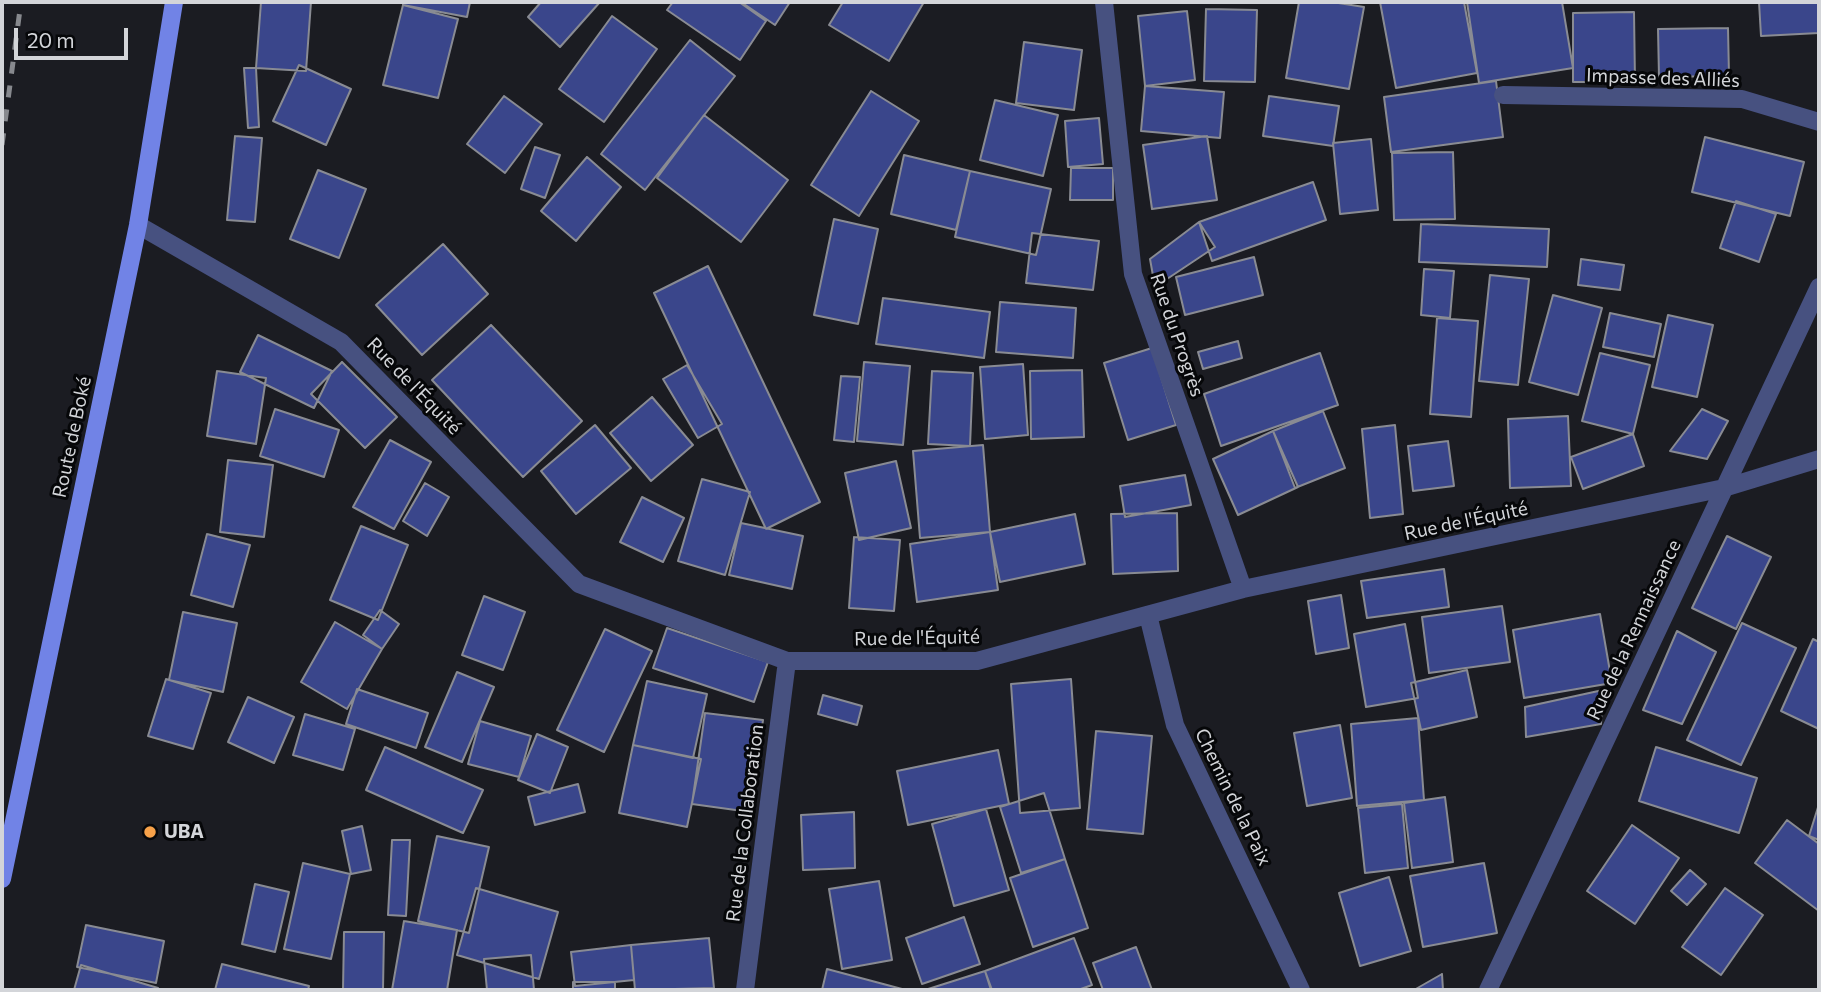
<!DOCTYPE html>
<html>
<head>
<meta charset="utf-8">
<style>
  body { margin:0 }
  #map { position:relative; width:1821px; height:992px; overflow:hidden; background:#1b1c22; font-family:Commissioner,sans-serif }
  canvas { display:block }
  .frame { position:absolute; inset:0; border:4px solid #d3d5d9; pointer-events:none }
  .scale { position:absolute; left:14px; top:28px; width:114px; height:32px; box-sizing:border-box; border:4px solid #d3d5d9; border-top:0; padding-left:9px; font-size:21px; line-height:24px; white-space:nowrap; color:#d3d5d9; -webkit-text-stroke:5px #060709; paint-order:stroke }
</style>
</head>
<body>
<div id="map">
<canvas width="1821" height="992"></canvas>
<div class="frame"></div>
<div class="scale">20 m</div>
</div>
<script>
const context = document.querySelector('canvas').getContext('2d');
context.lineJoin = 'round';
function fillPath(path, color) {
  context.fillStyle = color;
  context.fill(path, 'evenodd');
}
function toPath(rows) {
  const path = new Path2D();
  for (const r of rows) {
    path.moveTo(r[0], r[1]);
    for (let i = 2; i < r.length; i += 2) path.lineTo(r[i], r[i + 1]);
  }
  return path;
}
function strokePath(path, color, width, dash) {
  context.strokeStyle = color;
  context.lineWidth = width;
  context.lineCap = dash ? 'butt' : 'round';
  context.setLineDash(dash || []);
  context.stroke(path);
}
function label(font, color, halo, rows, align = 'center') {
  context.font = font + ' Commissioner,sans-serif';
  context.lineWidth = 6;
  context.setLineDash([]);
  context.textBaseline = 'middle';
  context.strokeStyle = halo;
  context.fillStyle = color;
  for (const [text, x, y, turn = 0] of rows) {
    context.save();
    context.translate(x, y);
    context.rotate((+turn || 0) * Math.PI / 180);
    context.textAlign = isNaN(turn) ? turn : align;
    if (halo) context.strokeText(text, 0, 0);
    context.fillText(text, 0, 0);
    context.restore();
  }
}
const building = toPath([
  [261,2,311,2,306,71,256,68,261,2],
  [403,2,470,2,467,17,403,5,403,2],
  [541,2,600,2,560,47,528,17,541,2],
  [673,2,739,2,766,21,740,60,667,10,673,2],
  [741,2,790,2,775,25,741,2],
  [843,2,924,2,889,61,829,25,843,2],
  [1299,2,1332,2,1364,7,1349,89,1286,78,1299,2],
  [1380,2,1464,2,1477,73,1396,88,1380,2],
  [1467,2,1562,2,1573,68,1479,83,1467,2],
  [1759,2,1819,2,1819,33,1761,36,1759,2],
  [403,5,458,19,438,98,383,85,403,5],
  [1206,9,1257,10,1255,82,1204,81,1206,9],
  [1187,11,1195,80,1145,86,1138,16,1187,11],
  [1634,12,1635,82,1573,82,1573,13,1634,12],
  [612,16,657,49,604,122,559,89,612,16],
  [1728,28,1729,76,1659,77,1658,29,1728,28],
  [690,40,735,76,645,190,601,154,690,40],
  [1024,42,1082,50,1074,110,1016,103,1024,42],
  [299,65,351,89,326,145,273,121,299,65],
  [244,68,256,68,259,127,248,128,244,68],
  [1496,81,1503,137,1391,152,1384,97,1496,81],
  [1145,86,1224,92,1220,138,1141,131,1145,86],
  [871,91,919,121,859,216,811,185,871,91],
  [504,96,542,124,505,173,467,144,504,96],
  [1269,96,1339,106,1333,146,1263,136,1269,96],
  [995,100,1058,115,1043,176,980,160,995,100],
  [704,115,788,180,741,242,657,178,704,115],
  [1099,118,1103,164,1068,167,1065,121,1099,118],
  [235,136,262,138,255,222,227,220,235,136],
  [1207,136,1217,200,1152,209,1143,145,1207,136],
  [1705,137,1804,162,1790,216,1692,192,1705,137],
  [1371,139,1378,210,1340,214,1333,143,1371,139],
  [535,147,560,155,545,198,521,189,535,147],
  [1453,152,1455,219,1394,220,1392,153,1453,152],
  [904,155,970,171,956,230,891,214,904,155],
  [587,157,621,187,576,241,541,211,587,157],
  [1071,168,1113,168,1113,200,1070,200,1071,168],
  [318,170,366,189,339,258,290,239,318,170],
  [970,171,1051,189,1036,255,955,237,970,171],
  [1313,182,1326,220,1212,261,1199,222,1313,182],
  [1736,201,1776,214,1759,262,1720,248,1736,201],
  [834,219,878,229,858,324,814,315,834,219],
  [1199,222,1215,247,1155,287,1150,259,1199,222],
  [1421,224,1549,229,1547,267,1419,262,1421,224],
  [1032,233,1099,241,1093,290,1026,283,1032,233],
  [443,244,488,294,422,355,376,305,443,244],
  [1254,257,1263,295,1185,315,1176,277,1254,257],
  [1581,259,1624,265,1620,290,1578,285,1581,259],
  [708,266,820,502,766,529,654,293,708,266],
  [1424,269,1454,271,1450,318,1421,315,1424,269],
  [1490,275,1529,279,1518,385,1479,381,1490,275],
  [1553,295,1602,308,1578,395,1529,382,1553,295],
  [883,298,990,312,984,358,876,344,883,298],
  [1000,302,1076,308,1073,358,996,352,1000,302],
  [1610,313,1661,324,1654,357,1603,347,1610,313],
  [1668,315,1713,325,1697,397,1652,387,1668,315],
  [1437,318,1478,321,1471,417,1430,414,1437,318],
  [491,325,582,421,523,477,432,380,491,325],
  [258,335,332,371,314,408,240,372,258,335],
  [1238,341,1242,358,1203,369,1198,352,1238,341],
  [1152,348,1176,425,1128,440,1104,363,1152,348],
  [1320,353,1338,405,1221,446,1204,394,1320,353],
  [1600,353,1650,365,1633,434,1582,421,1600,353],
  [342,362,397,417,365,448,311,394,342,362],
  [864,362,910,366,903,445,857,441,864,362],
  [1023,364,1028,435,985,439,980,367,1023,364],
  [687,365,722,424,698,438,663,379,687,365],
  [1082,370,1084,437,1031,439,1030,371,1082,370],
  [217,371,266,378,256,444,207,436,217,371],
  [932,371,973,373,970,446,928,444,932,371],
  [841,376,860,377,854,442,834,440,841,376],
  [652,397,693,445,651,481,610,433,652,397],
  [275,409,339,430,324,477,260,456,275,409],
  [1702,409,1728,421,1707,459,1670,451,1702,409],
  [1323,411,1345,468,1295,488,1273,431,1323,411],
  [1568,416,1571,486,1510,488,1508,419,1568,416],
  [595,425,631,468,576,514,541,471,595,425],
  [1395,425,1403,514,1370,518,1362,429,1395,425],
  [1273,431,1298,487,1238,515,1213,459,1273,431],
  [1633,434,1644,466,1583,489,1571,457,1633,434],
  [390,440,431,462,394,529,353,507,390,440],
  [1448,441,1454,486,1413,491,1408,446,1448,441],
  [983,445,990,532,920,538,913,451,983,445],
  [228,460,273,465,264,537,220,532,228,460],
  [896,461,911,528,859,540,845,473,896,461],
  [1185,475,1191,505,1125,517,1120,486,1185,475],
  [702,479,750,492,725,575,678,561,702,479],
  [425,483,449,497,427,536,403,521,425,483],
  [642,497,684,518,663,562,620,542,642,497],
  [1177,513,1178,571,1113,574,1111,514,1177,513],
  [1075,514,1085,564,1000,582,990,532,1075,514],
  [741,523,803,536,792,589,729,575,741,523],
  [361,526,408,545,378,620,330,600,361,526],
  [990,532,998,590,917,602,910,544,990,532],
  [207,534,250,545,233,607,191,595,207,534],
  [1727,536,1771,557,1736,629,1692,608,1727,536],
  [854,537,900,540,894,611,849,608,854,537],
  [1444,569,1449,607,1367,618,1361,581,1444,569],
  [1341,595,1349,648,1316,654,1308,601,1341,595],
  [484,596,525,612,503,670,462,655,484,596],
  [1502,606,1510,662,1429,673,1422,617,1502,606],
  [380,610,399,624,382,649,363,635,380,610],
  [183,612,237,623,223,692,169,680,183,612],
  [1600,614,1612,683,1524,698,1513,630,1600,614],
  [335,622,382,649,347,709,301,682,335,622],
  [1742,623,1796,648,1741,765,1687,740,1742,623],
  [1405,624,1418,698,1366,707,1354,634,1405,624],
  [667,628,768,662,754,702,653,668,667,628],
  [605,629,652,651,604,752,557,730,605,629],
  [1677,631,1716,652,1682,724,1643,710,1677,631],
  [1813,639,1819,642,1819,729,1781,711,1813,639],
  [1467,670,1477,717,1421,730,1411,683,1467,670],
  [457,672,494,687,462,762,425,747,457,672],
  [166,679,211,693,193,749,148,736,166,679],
  [1071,679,1080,808,1020,813,1011,684,1071,679],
  [647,681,707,694,693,758,633,745,647,681],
  [357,689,428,713,416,748,346,724,357,689],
  [1603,690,1601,724,1526,737,1525,707,1603,690],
  [823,695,862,706,857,725,818,714,823,695],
  [248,697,294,717,274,763,228,742,248,697],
  [705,713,763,720,750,812,692,804,705,713],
  [305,714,355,729,343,770,293,755,305,714],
  [1418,718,1424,800,1357,806,1351,724,1418,718],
  [480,721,531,736,519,777,468,764,480,721],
  [1340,725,1352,798,1307,806,1294,733,1340,725],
  [1096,731,1152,736,1143,834,1087,829,1096,731],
  [537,734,568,747,550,793,518,780,537,734],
  [633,745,701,759,687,827,619,813,633,745],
  [385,747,483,790,463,833,366,790,385,747],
  [1656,747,1757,778,1739,833,1639,801,1656,747],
  [998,750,1009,804,908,825,897,771,998,750],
  [578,784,585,812,535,825,528,797,578,784],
  [1044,793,1065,859,1021,873,1000,807,1044,793],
  [1445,797,1453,862,1412,868,1404,803,1445,797],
  [1402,804,1408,868,1365,873,1358,808,1402,804],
  [1819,804,1819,840,1809,836,1819,804],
  [986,809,1009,890,954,906,932,824,986,809],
  [854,812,855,868,803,870,801,815,854,812],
  [1787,820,1819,844,1819,911,1755,863,1787,820],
  [1632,825,1679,858,1635,924,1587,891,1632,825],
  [362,826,371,870,351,874,342,831,362,826],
  [437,836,489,847,469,933,418,921,437,836],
  [392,840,410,840,406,916,388,915,392,840],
  [1065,859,1088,928,1033,947,1010,878,1065,859],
  [303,863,350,874,331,959,284,949,303,863],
  [1484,863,1497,933,1423,947,1410,876,1484,863],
  [1690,870,1706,884,1687,905,1671,891,1690,870],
  [1389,877,1411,951,1360,966,1339,893,1389,877],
  [879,881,892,960,842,969,829,889,879,881],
  [255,884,289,892,275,952,242,944,255,884],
  [476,888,558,912,539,979,457,955,476,888],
  [1725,888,1763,915,1721,975,1682,947,1725,888],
  [964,917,980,964,922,984,906,938,964,917],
  [404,921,457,930,447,990,392,990,404,921],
  [86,925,164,941,156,983,77,967,86,925],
  [344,932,384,932,383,990,343,990,344,932],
  [709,938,714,988,635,990,631,945,709,938],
  [1074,938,1092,985,1078,990,992,990,985,971,1074,938],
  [631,945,634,980,575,986,571,952,631,945],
  [1136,947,1152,990,1103,990,1093,963,1136,947],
  [531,955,534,990,487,990,484,959,531,955],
  [222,964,309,986,308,990,215,990,222,964],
  [81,965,158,988,158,990,74,990,81,965],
  [827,969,902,989,901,990,822,990,827,969],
  [985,971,991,990,925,990,985,971],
  [1442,974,1443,990,1414,990,1442,974],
  [573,982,615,982,615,990,573,990,573,982]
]);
const minor = toPath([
  [1104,2,1133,274,1243,589],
  [1503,95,1742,99,1819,122],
  [138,225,341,342,579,584,787,661,977,661,1243,589,1724,488,1819,459],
  [1148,615,1175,725,1301,990],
  [745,990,787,661],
  [1488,990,1819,287]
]);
const major = toPath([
  [2,879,138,225,174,2]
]);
const rail = toPath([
  [2,145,21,2]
]);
const markers = [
  [150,832,7,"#f7a149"]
];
const streetNames = [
  ["Impasse des Alliés",1663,78,2],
  ["Rue du Progrès",1177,335,71],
  ["Rue de l'Équité",414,386,46],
  ["Route de Boké",72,437,-78],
  ["Rue de l'Équité",1466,521,-12],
  ["Rue de la Rennaissance",1634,630,-65],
  ["Rue de l'Équité",917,638,-1],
  ["Chemin de la Paix",1233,797,64],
  ["Rue de la Collaboration",745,823,-83]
];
const poiNames = [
  ["UBA",164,832]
];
fillPath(building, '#3a468b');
strokePath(building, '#898b93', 2);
strokePath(minor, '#475180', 18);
strokePath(major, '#7183e6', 18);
strokePath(rail, '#87898e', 5, [12, 12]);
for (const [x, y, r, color] of markers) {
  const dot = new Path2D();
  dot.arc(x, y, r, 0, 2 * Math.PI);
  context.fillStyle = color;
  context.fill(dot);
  strokePath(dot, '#060709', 2.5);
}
label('19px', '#d3d5d9', '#060709', streetNames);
label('bold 19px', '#d3d5d9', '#060709', poiNames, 'left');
</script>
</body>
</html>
